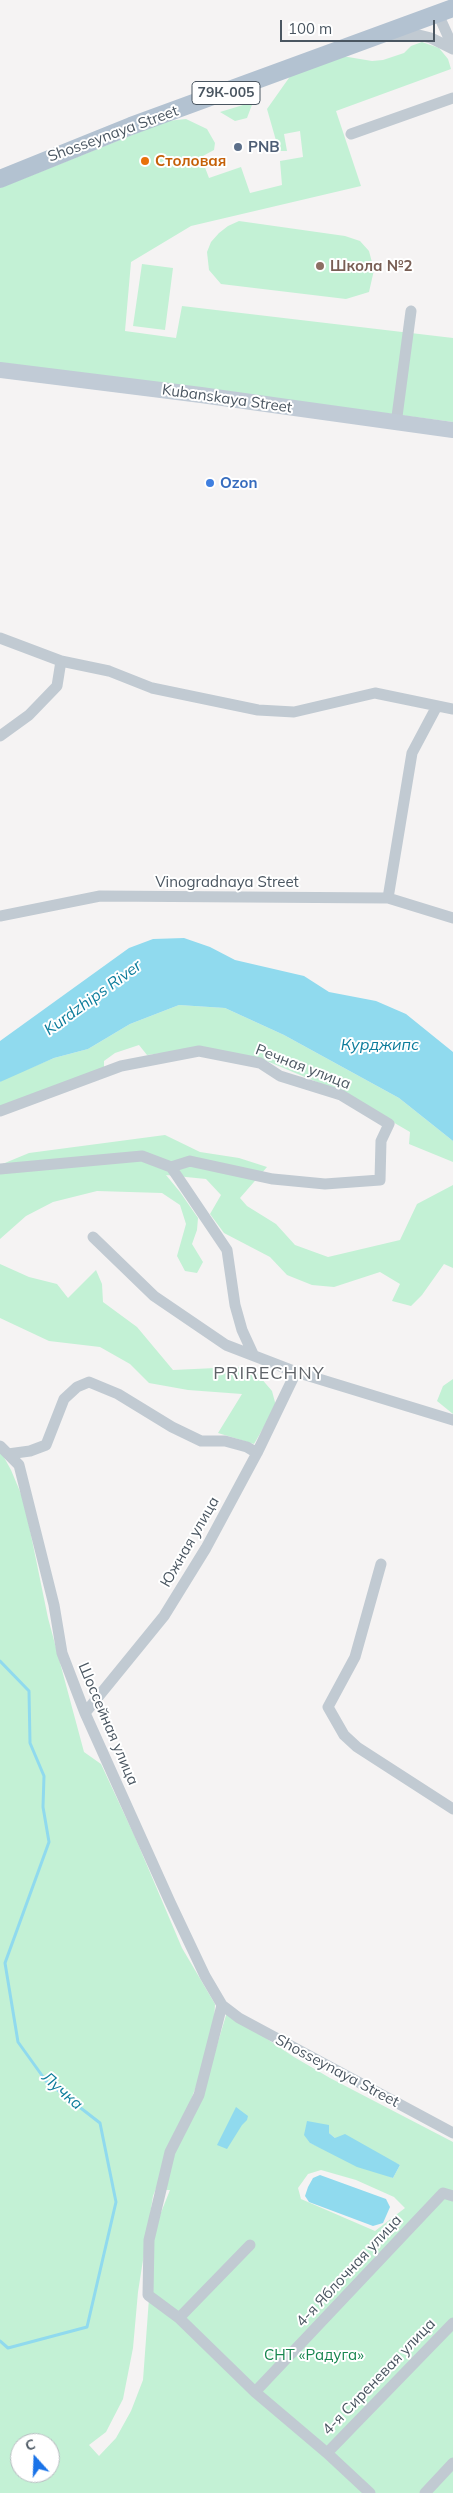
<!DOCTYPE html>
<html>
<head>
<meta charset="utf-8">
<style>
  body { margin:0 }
  #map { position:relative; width:453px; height:2493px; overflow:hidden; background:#f5f3f3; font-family:Mulish,sans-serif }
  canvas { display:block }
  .north { position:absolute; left:10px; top:2433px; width:50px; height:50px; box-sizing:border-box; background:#fff; border:1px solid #b7bbc0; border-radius:50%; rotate:340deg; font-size:14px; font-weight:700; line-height:20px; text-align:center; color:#4a5661 }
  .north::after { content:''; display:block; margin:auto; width:18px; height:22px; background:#1a73e8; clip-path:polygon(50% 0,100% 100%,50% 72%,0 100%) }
  .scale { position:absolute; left:280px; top:20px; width:155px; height:22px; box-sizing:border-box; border:2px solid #4a5661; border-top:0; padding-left:6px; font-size:15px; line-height:18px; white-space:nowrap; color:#4a5661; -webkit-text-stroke:4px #fff; paint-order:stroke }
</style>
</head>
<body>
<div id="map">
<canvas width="453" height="2493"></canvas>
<div class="north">С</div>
<div class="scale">100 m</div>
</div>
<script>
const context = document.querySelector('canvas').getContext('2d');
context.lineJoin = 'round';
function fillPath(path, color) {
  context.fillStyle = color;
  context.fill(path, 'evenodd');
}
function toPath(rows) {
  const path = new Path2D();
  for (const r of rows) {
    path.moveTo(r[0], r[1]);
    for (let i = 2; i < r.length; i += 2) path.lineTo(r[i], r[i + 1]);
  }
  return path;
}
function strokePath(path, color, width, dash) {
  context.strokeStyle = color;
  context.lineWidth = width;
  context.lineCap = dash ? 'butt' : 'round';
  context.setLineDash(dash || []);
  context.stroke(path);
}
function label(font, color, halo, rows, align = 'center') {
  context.font = font + ' Mulish,sans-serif';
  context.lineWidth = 4;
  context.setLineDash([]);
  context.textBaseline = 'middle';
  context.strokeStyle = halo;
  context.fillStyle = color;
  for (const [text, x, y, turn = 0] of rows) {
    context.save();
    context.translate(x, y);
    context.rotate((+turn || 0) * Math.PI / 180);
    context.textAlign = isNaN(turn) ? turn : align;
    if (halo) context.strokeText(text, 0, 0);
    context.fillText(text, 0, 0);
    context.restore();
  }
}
const green = toPath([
  [422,42,439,48,448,59,451,69,336,111,361,186,191,226,131,262,125,331,176,338,182,306,453,338,453,422,0,363,0,188,167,121,186,119,207,129,215,143,214,150,201,157,209,178,241,167,250,193,282,185,280,161,303,157,300,131,284,134,287,151,279,151,267,109,291,75,342,56,372,61,383,60,404,53,411,46],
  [253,102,247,118,235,121,220,112],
  [239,221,345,236,360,241,369,251,374,270,369,292,346,299,221,284,209,270,207,252,211,242,219,233,228,226],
  [142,264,173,268,165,330,133,326],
  [179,1005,225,1008,284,1035,399,1098,453,1141,453,1162,409,1144,410,1132,343,1093,262,1059,202,1048,147,1055,139,1045,115,1053,104,1061,104,1068,0,1109,0,1082,4,1079,54,1058,88,1049,130,1024],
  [165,1135,200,1152,239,1158,267,1167,240,1198,247,1206,276,1224,295,1245,328,1257,400,1240,417,1204,453,1185,453,1268,444,1264,422,1295,411,1306,392,1301,400,1284,380,1272,334,1287,312,1285,287,1275,270,1257,224,1233,210,1214,221,1195,206,1179,166,1175,180,1192,198,1218,197,1230,192,1244,203,1262,197,1273,185,1271,177,1256,186,1224,180,1205,162,1193,97,1191,53,1202,26,1216,0,1239,0,1165,29,1153],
  [0,1264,29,1277,57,1284,68,1298,96,1270,102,1284,103,1302,137,1327,173,1370,237,1367,254,1370,272,1391,276,1406,254,1444,218,1433,242,1394,188,1390,149,1383,130,1364,100,1347,49,1341,0,1318],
  [453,1379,453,1414,437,1401,443,1386],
  [0,1450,11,1470,24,1501,48,1618,84,1752,101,1764,135,1837,182,1948,215,2004,214,2024,203,2069,153,2196,138,2292,133,2348,123,2399,106,2432,89,2445,99,2456,116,2438,131,2411,143,2380,154,2230,170,2190,164,2190,176,2144,205,2085,227,2012,294,2057,330,2078,453,2142,453,2493,0,2493],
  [329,2125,329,2133,335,2138,400,2165,393,2178,310,2143],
  [321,2170,356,2180,394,2197,405,2208,375,2231,301,2199,298,2188,308,2174],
  [20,2443,50,2443,50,2473,20,2473]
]);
const water = toPath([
  [184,938,210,947,235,960,304,976,329,992,376,1001,406,1014,453,1052,453,1141,399,1098,284,1035,225,1008,179,1005,130,1024,88,1049,54,1058,0,1082,0,1041,129,948,153,939],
  [236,2107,248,2116,247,2120,242,2125,227,2149,217,2145],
  [307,2121,329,2125,329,2133,335,2138,345,2134,400,2165,393,2178,357,2167,310,2143,304,2135],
  [320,2175,386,2199,390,2207,383,2223,373,2226,309,2202,305,2196,308,2187,313,2178]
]);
const stream = toPath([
  [0,1661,29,1691,30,1743,44,1776,43,1807,49,1842,5,1963,18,2042,46,2081,100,2123,116,2202,87,2327,8,2348,0,2341]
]);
const minor = toPath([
  [438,14,453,47],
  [393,35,419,35,431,38,453,49],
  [351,134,453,98],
  [396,424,411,311],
  [0,638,61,661,109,671,152,688,258,710,294,712,375,693,453,709],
  [0,736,29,715,57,686,61,661],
  [388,898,412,753,437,706],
  [0,916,100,896,388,898,453,918],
  [0,1111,121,1066,199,1051,260,1063,280,1076,341,1095,389,1124,381,1141,380,1180,325,1184,273,1179,190,1161,171,1167],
  [0,1169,142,1156,171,1167,227,1250,235,1305,242,1330,253,1354],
  [93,1237,154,1296,226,1345,296,1372,453,1420],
  [0,1446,19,1465,54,1605,62,1653,85,1713,170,1902,205,1976,222,2005,239,2018,453,2133],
  [8,1454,30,1451,46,1445,64,1399,77,1387,89,1382,118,1394,172,1427,201,1441,225,1441,247,1447,257,1453],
  [381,1564,355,1657,328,1707,344,1735,357,1747,453,1809],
  [85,1713,164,1616,206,1548,257,1453,296,1372],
  [222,2005,199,2095,170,2152,149,2240,148,2295,179,2318,255,2392,327,2453,370,2493],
  [179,2318,250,2245],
  [255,2392,443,2193,453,2196],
  [327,2453,453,2323],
  [425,2493,453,2463]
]);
const secondary = toPath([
  [0,370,201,395,453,430]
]);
const primary = toPath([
  [0,179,131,126,453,8]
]);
const markers = [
  [238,147,5,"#5c6f8a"],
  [145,161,5,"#e8710a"],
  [320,266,5,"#8d6e63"],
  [210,483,5,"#3f7fe0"]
];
const shields = [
  [226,93,68]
];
const shieldNames = [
  ["79К-005",226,93]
];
const streetNames = [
  ["Shosseynaya Street",113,134,-20],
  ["Kubanskaya Street",227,399,8],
  ["Vinogradnaya Street",227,882],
  ["Речная улица",303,1067,21],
  ["Южная улица",190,1542,-60],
  ["Шоссейная улица",108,1724,67],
  ["Shosseynaya Street",337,2071,28],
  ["4-я Яблочная улица",349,2271,-47],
  ["4-я Сиреневая улица",379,2377,-46]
];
const serviceNames = [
  ["PNB",248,147]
];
const foodNames = [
  ["Столовая",155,161]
];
const educationNames = [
  ["Школа №2",330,266]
];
const shopNames = [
  ["Ozon",220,483]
];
const parkNames = [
  ["СНТ «Радуга»",314,2355]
];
const waterNames = [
  ["Kurdzhips River",93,998,-36],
  ["Курджипс",380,1045],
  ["Лучка",62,2091,41]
];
const quarterNames = [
  ["PRIRECHNY",269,1374]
];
fillPath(green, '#c3f1d5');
fillPath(water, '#90daee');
strokePath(stream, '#90daee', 3);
strokePath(minor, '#c1cad2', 11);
strokePath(secondary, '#c1cbd6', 16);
strokePath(primary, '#b3c2d1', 18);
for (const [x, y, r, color] of markers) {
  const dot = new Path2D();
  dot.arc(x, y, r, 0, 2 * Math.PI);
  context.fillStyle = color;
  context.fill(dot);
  strokePath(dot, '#fff', 2);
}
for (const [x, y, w] of shields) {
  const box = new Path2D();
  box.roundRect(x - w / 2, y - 11.5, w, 23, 4);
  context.fillStyle = '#fff';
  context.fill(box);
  strokePath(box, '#4a5661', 1);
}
label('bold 14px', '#4a5661', null, shieldNames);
label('15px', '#4a5661', '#fff', streetNames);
label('bold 15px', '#4e5e75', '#fff', serviceNames, 'left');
label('bold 15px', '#c56008', '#fff', foodNames, 'left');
label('bold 15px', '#785e54', '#fff', educationNames, 'left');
label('bold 15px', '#366cbe', '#fff', shopNames, 'left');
label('15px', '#17864f', '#fff', parkNames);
label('italic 16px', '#0c7c9b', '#fff', waterNames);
context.letterSpacing = '1px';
label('18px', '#5f6368', '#fff', quarterNames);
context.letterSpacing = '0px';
</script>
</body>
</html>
